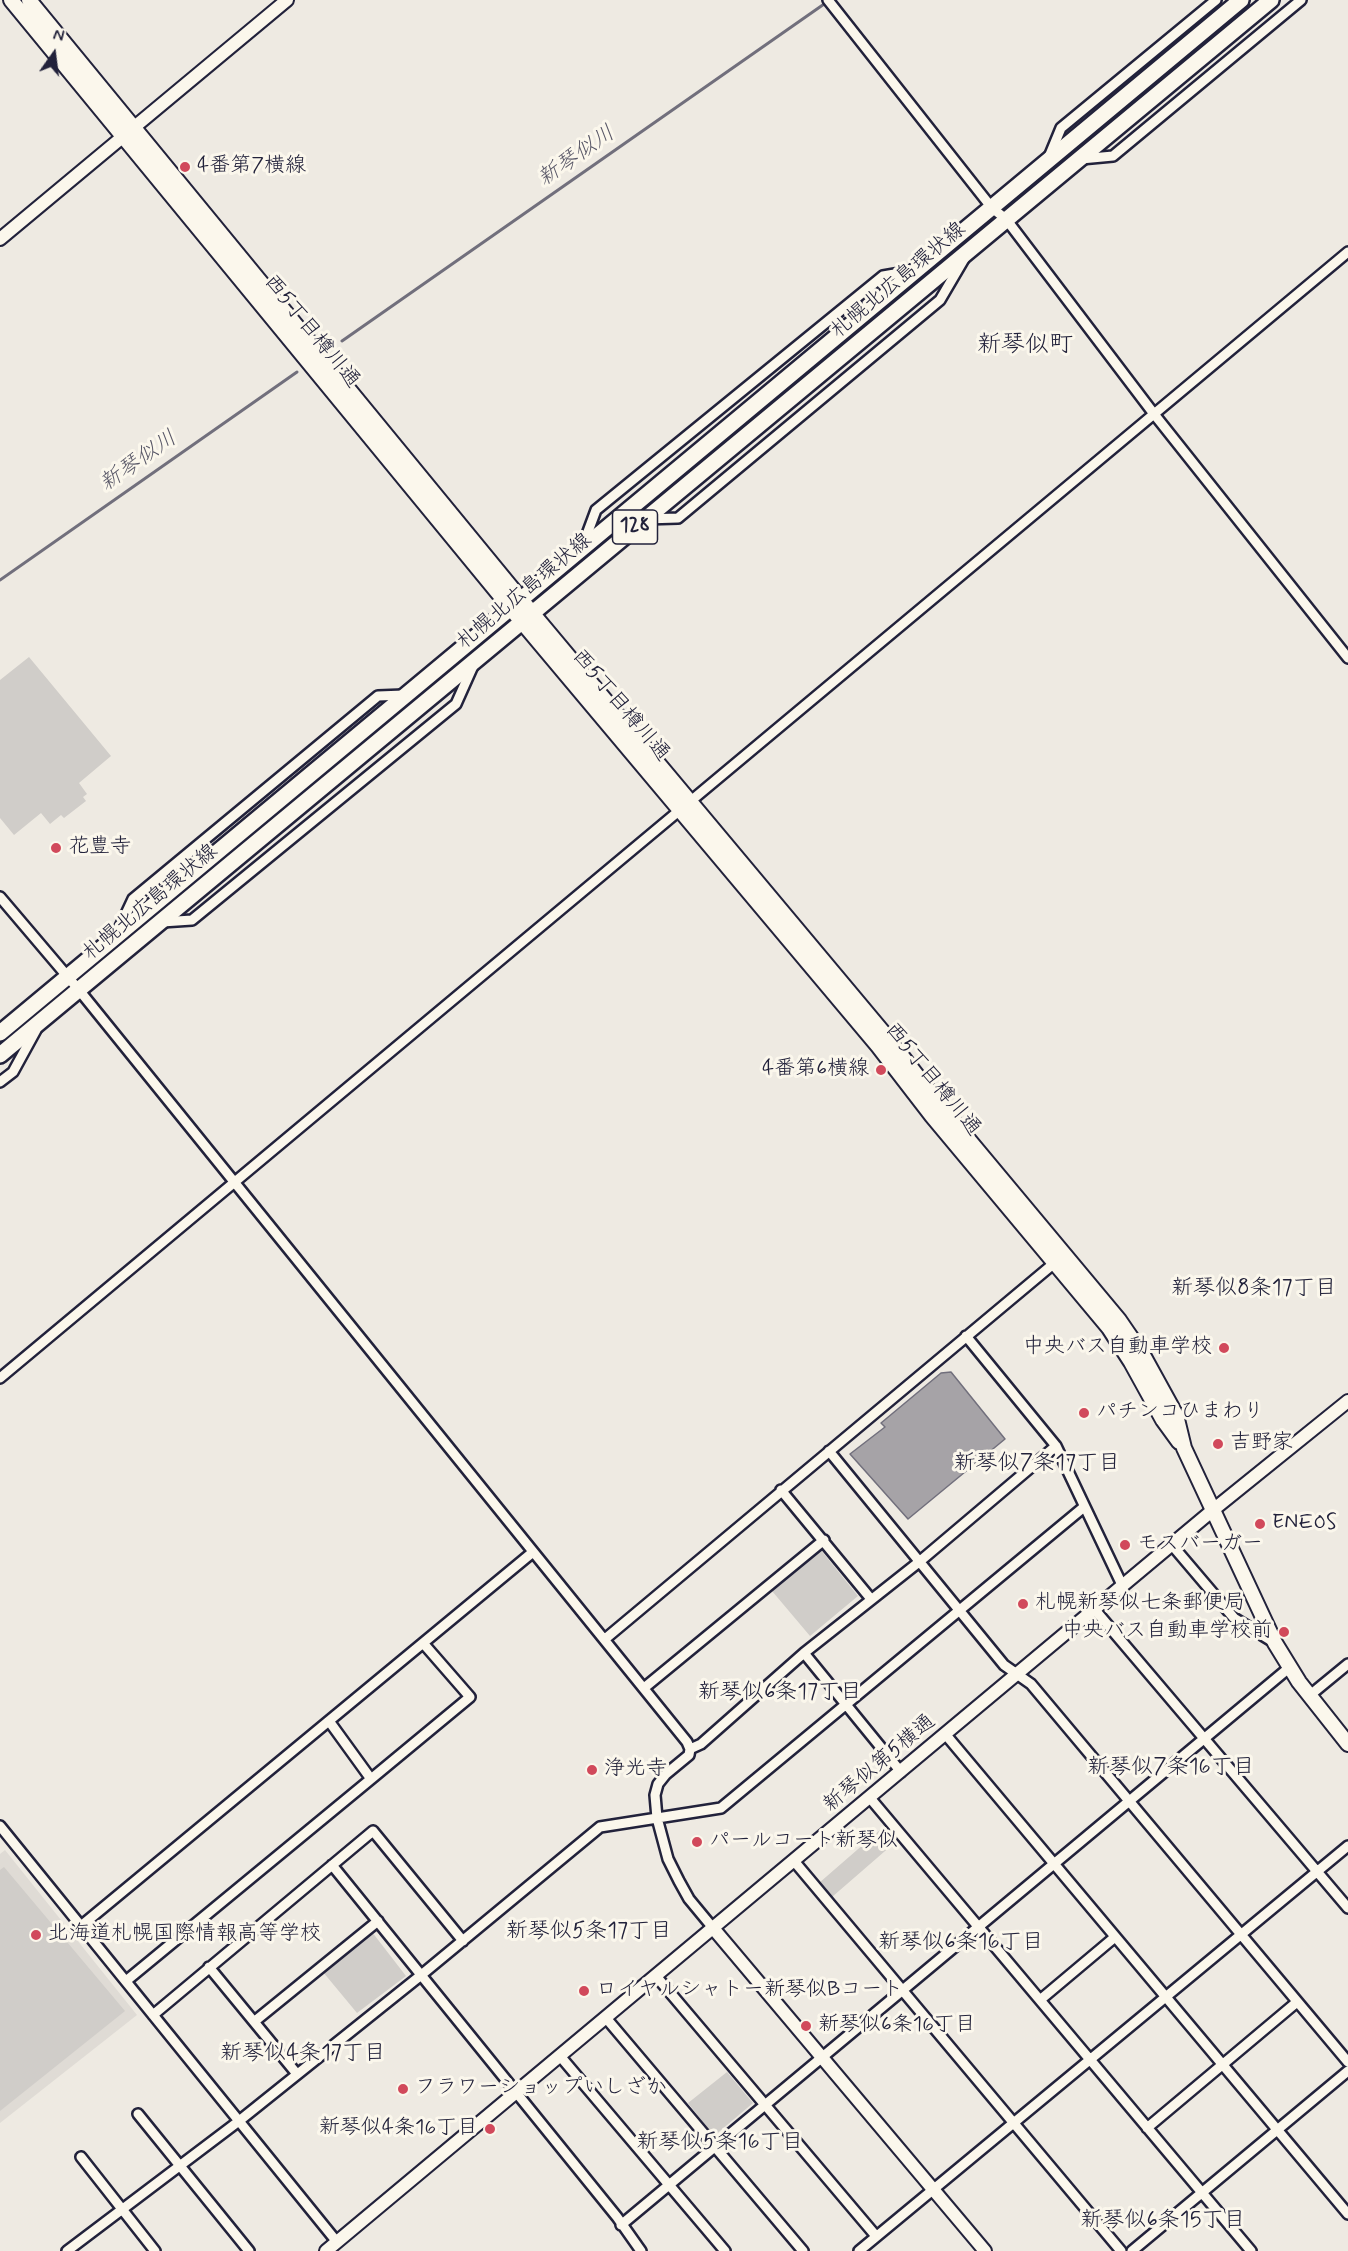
<!DOCTYPE html>
<html>
<head>
<meta charset="utf-8">
<style>
  body { margin:0 }
  #map { position:relative; width:1348px; height:2251px; overflow:hidden; background:#eeeae2; font-family:Mynerve,sans-serif }
  canvas { display:block }
  .north { position:absolute; left:24px; top:24px; width:60px; height:60px; -webkit-text-stroke:4px #fbf7ec; paint-order:stroke; rotate:14deg; font-size:16px; font-weight:700; line-height:24px; text-align:center; color:#22223b }
  .north::after { content:''; display:block; margin:auto; width:21px; height:27px; background:#22223b; clip-path:polygon(50% 0,100% 100%,50% 72%,0 100%) }
</style>
</head>
<body>
<div id="map">
<canvas width="1348" height="2251"></canvas>
<div class="north">N</div>
</div>
<script>
const context = document.querySelector('canvas').getContext('2d');
context.lineJoin = 'round';
function fillPath(path, color) {
  context.fillStyle = color;
  context.fill(path, 'evenodd');
}
function toPath(rows) {
  const path = new Path2D();
  for (const r of rows) {
    path.moveTo(r[0], r[1]);
    for (let i = 2; i < r.length; i += 2) path.lineTo(r[i], r[i + 1]);
  }
  return path;
}
function strokePath(path, color, width, dash) {
  context.strokeStyle = color;
  context.lineWidth = width;
  context.lineCap = dash ? 'butt' : 'round';
  context.setLineDash(dash || []);
  context.stroke(path);
}
function label(font, color, halo, rows, align = 'center') {
  context.font = font + ' Mynerve,"Klee One",sans-serif';
  context.lineWidth = 6;
  context.setLineDash([]);
  context.textBaseline = 'middle';
  context.strokeStyle = halo;
  context.fillStyle = color;
  for (const [text, x, y, turn = 0] of rows) {
    context.save();
    context.translate(x, y);
    context.rotate((+turn || 0) * Math.PI / 180);
    context.textAlign = isNaN(turn) ? turn : align;
    if (halo) context.strokeText(text, 0, 0);
    context.fillText(text, 0, 0);
    context.restore();
  }
}
const built = toPath([
  [5,1850,137,2015,0,2123,0,1854]
]);
const green = toPath([
  [29,657,111,756,79,783,87,794,83,797,86,801,64,818,61,815,50,824,41,813,14,835,0,818,0,680],
  [820,1549,858,1596,810,1636,772,1591],
  [880,1830,892,1845,832,1897,819,1883],
  [4,1867,125,2011,0,2111,0,1870],
  [372,1932,406,1976,357,2013,323,1972],
  [727,2072,753,2103,714,2136,688,2103]
]);
const water = toPath([
  [951,1372,1005,1439,908,1519,850,1454,885,1427,881,1423,941,1373,951,1372]
]);
const stream = toPath([
  [342,341,827,2],
  [0,580,297,372]
]);
const minor = toPath([
  [828,0,992,208,1006,219,1154,414,1348,658],
  [1049,157,1061,128,1216,0],
  [1081,159,1113,156,1301,0],
  [645,519,678,518,940,300,964,259],
  [583,545,596,510,883,276,912,271],
  [0,897,79,990,687,1742,690,1749,689,1755,666,1774,658,1784,655,1795,657,1818,668,1859,679,1881,689,1899,713,1928],
  [162,922,192,920,456,704,473,666],
  [118,931,133,899,378,696,404,695],
  [0,1082,13,1072,36,1030],
  [966,1336,1056,1446,1123,1587],
  [0,1378,1348,252],
  [829,1451,1004,1665,1031,1684,1348,2062],
  [781,1490,871,1599],
  [1172,1545,1234,1618,1275,1643],
  [1095,1610,1348,1908],
  [605,1639,1058,1260],
  [804,1653,901,1772],
  [644,1688,824,1540],
  [1309,1696,1348,1664],
  [946,1735,1348,2214],
  [690,1749,701,1744,804,1653,919,1562,1056,1446],
  [371,1779,470,1697,423,1643],
  [870,1798,1251,2251],
  [0,1826,337,2242],
  [794,1861,1121,2251],
  [332,1865,617,2217,641,2251],
  [81,1926,533,1552],
  [209,1967,297,2074],
  [656,1976,876,2236],
  [126,1981,371,1779,329,1721],
  [1040,2000,1115,1937],
  [153,2015,373,1831,463,1941],
  [606,2018,803,2251],
  [255,2021,378,1921],
  [560,2056,725,2251],
  [138,2114,249,2251],
  [1147,2128,1297,2002],
  [81,2157,155,2251],
  [621,2225,1290,1667],
  [67,2251,239,2121,420,1976,600,1827,721,1808,1084,1507],
  [859,2251,1348,1846],
  [1132,2251,1348,2071]
]);
const tertiary = toPath([
  [0,239,287,0],
  [713,1928,985,2251],
  [326,2251,1213,1510,1348,1401]
]);
const secondary = toPath([
  [11,0,522,622,878,1046,932,1116,1109,1328,1131,1362,1163,1420,1179,1442],
  [29,0,533,614,887,1037,943,1109,1119,1320,1143,1355,1176,1415,1184,1448,1275,1643,1299,1682,1348,1744]
]);
const primary = toPath([
  [0,1033,1241,0],
  [0,1055,1271,0]
]);
const markers = [
  [185,167,6,"#d1495b"],
  [56,848,6,"#d1495b"],
  [881,1070,6,"#d1495b"],
  [1224,1348,6,"#d1495b"],
  [1084,1413,6,"#d1495b"],
  [1218,1444,6,"#d1495b"],
  [1260,1524,6,"#d1495b"],
  [1125,1545,6,"#d1495b"],
  [1023,1604,6,"#d1495b"],
  [1284,1632,6,"#d1495b"],
  [592,1770,6,"#d1495b"],
  [697,1842,6,"#d1495b"],
  [36,1935,6,"#d1495b"],
  [584,1991,6,"#d1495b"],
  [806,2026,6,"#d1495b"],
  [403,2089,6,"#d1495b"],
  [490,2129,6,"#d1495b"]
];
const shields = [
  [635,527,45]
];
const shieldNames = [
  ["128",635,527]
];
const poiNames = [
  ["4番第7横線",197,167],
  ["花豊寺",68,848],
  ["4番第6横線",869,1070,"right"],
  ["中央バス自動車学校",1212,1348,"right"],
  ["パチンコひまわり",1096,1413],
  ["吉野家",1230,1444],
  ["ENEOS",1272,1524],
  ["モスバーガー",1137,1545],
  ["札幌新琴似七条郵便局",1035,1604],
  ["中央バス自動車学校前",1272,1632,"right"],
  ["浄光寺",604,1770],
  ["パールコート新琴似",709,1842],
  ["北海道札幌国際情報高等学校",48,1935],
  ["ロイヤルシャトー新琴似Bコート",596,1991],
  ["新琴似6条16丁目",818,2026],
  ["フラワーショップいしざか",415,2089],
  ["新琴似4条16丁目",478,2129,"right"]
];
const streetNames = [
  ["札幌北広島環状線",899,281,-40],
  ["西5丁目樽川通",311,332,51],
  ["札幌北広島環状線",525,592,-40],
  ["西5丁目樽川通",620,706,50],
  ["札幌北広島環状線",151,903,-40],
  ["西5丁目樽川通",932,1080,51],
  ["新琴似第5横通",880,1764,-40]
];
const waterNames = [
  ["新琴似川",577,157,-35],
  ["新琴似川",139,462,-35]
];
const neighbourhoodNames = [
  ["新琴似8条17丁目",1254,1289],
  ["新琴似7条17丁目",1037,1464],
  ["新琴似6条17丁目",780,1693],
  ["新琴似7条16丁目",1171,1768],
  ["新琴似5条17丁目",589,1932],
  ["新琴似6条16丁目",961,1943],
  ["新琴似4条17丁目",303,2054],
  ["新琴似5条16丁目",720,2143],
  ["新琴似6条15丁目",1163,2221]
];
const quarterNames = [
  ["新琴似町",1025,346]
];
fillPath(built, '#dfdbd5');
fillPath(green, '#d0cdc9');
fillPath(water, '#a6a3a7');
strokePath(water, '#716f7c', 1.5);
strokePath(stream, '#716f7c', 3);
strokePath(minor, '#22223b', 14);
strokePath(tertiary, '#22223b', 16);
strokePath(secondary, '#22223b', 18);
strokePath(primary, '#22223b', 20);
strokePath(minor, '#fbf7ec', 9);
strokePath(tertiary, '#fbf7ec', 12);
strokePath(secondary, '#fbf7ec', 14);
strokePath(primary, '#fbf7ec', 15);
for (const [x, y, r, color] of markers) {
  const dot = new Path2D();
  dot.arc(x, y, r, 0, 2 * Math.PI);
  context.fillStyle = color;
  context.fill(dot);
  strokePath(dot, '#fbf7ec', 2);
}
for (const [x, y, w] of shields) {
  const box = new Path2D();
  box.roundRect(x - w / 2, y - 17, w, 34, 4.5);
  context.fillStyle = '#fbf7ec';
  context.fill(box);
  strokePath(box, '#22223b', 1.5);
}
label('bold 20px', '#22223b', null, shieldNames);
label('21px', '#22223b', '#fbf7ec', poiNames, 'left');
label('21px', '#22223b', '#fbf7ec', streetNames);
label('italic 22px', '#575666', '#fbf7ec', waterNames);
label('22px', '#22223b', '#fbf7ec', neighbourhoodNames);
label('24px', '#22223b', '#fbf7ec', quarterNames);
</script>
</body>
</html>
